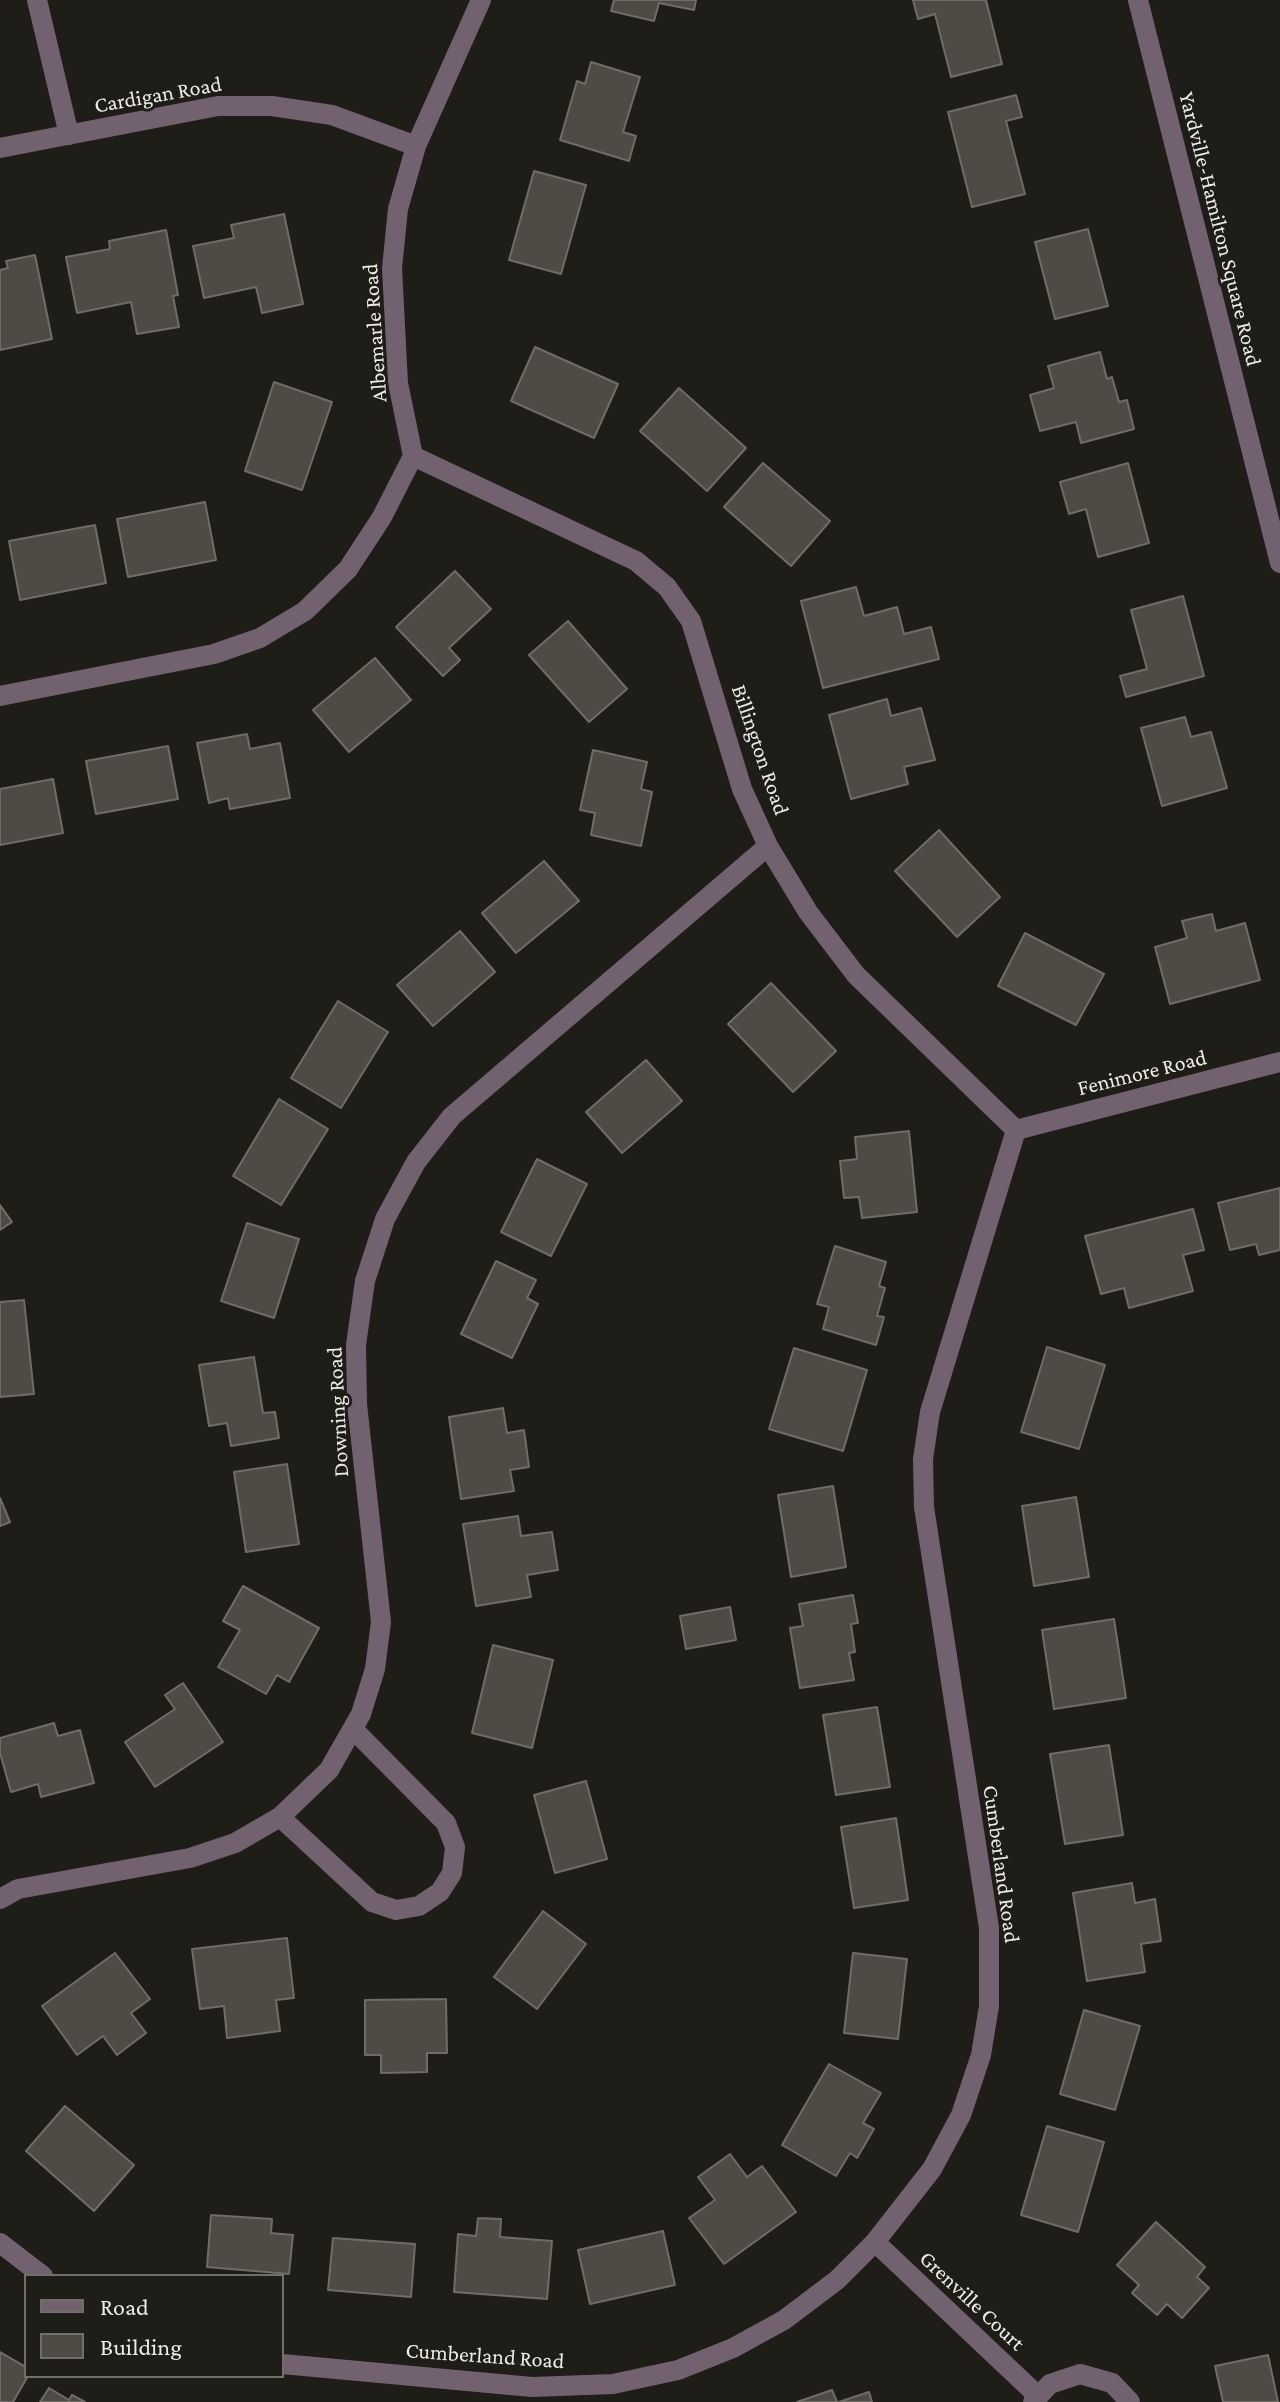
<!DOCTYPE html>
<html>
<head>
<meta charset="utf-8">
<style>
  body { margin:0 }
  #map { position:relative; width:1280px; height:2402px; overflow:hidden; background:#1f1d17; font-family:"Crimson Pro",serif }
  canvas { display:block }
  .legend { position:absolute; left:24px; top:2274px; width:260px; height:104px; box-sizing:border-box; background:#1f1d17; border:2px solid #716f6a; margin:0; padding:10px 14px; list-style:none; font-size:24px; color:#ecebe6 }
  .legend li { display:flex; align-items:center; gap:16px; height:40px }
  .legend b { width:40px; border:2px solid #716f6a }
</style>
</head>
<body>
<div id="map">
<canvas width="1280" height="2402"></canvas>
<ul class="legend">
<li><b style="height:10px;background:#72626f"></b>Road</li>
<li><b style="height:22px;background:#4d4b43"></b>Building</li>
</ul>
</div>
<script>
const context = document.querySelector('canvas').getContext('2d');
context.lineJoin = 'round';
function fillPath(path, color) {
  context.fillStyle = color;
  context.fill(path, 'evenodd');
}
function toPath(rows) {
  const path = new Path2D();
  for (const r of rows) {
    path.moveTo(r[0], r[1]);
    for (let i = 2; i < r.length; i += 2) path.lineTo(r[i], r[i + 1]);
  }
  return path;
}
function strokePath(path, color, width, dash) {
  context.strokeStyle = color;
  context.lineWidth = width;
  context.lineCap = dash ? 'butt' : 'round';
  context.setLineDash(dash || []);
  context.stroke(path);
}
function label(font, color, halo, rows, align = 'center') {
  context.font = font + ' "Crimson Pro",serif';
  context.lineWidth = 6;
  context.setLineDash([]);
  context.textBaseline = 'middle';
  context.strokeStyle = halo;
  context.fillStyle = color;
  for (const [text, x, y, turn = 0] of rows) {
    context.save();
    context.translate(x, y);
    context.rotate((+turn || 0) * Math.PI / 180);
    context.textAlign = isNaN(turn) ? turn : align;
    if (halo) context.strokeText(text, 0, 0);
    context.fillText(text, 0, 0);
    context.restore();
  }
}
const building = toPath([
  [614,0,696,0,694,10,659,3,654,21,611,11,614,0],
  [913,0,986,0,1002,64,951,77,935,14,918,19,913,0],
  [591,62,640,77,623,132,636,136,629,161,560,140,577,81,585,84,591,62],
  [1016,95,1022,117,1006,121,1025,194,972,207,948,112,1016,95],
  [534,171,586,185,561,274,509,260,534,171],
  [284,214,303,304,262,313,256,287,204,298,193,246,234,238,231,225,284,214],
  [1088,229,1108,306,1055,319,1035,242,1088,229],
  [166,230,178,295,173,296,179,327,137,334,131,302,77,313,66,257,110,249,109,241,166,230],
  [35,255,52,339,0,350,0,270,8,268,6,261,35,255],
  [535,347,618,384,594,438,511,401,535,347],
  [1100,352,1107,379,1112,377,1119,402,1127,400,1134,429,1081,443,1076,422,1040,431,1030,395,1054,388,1048,366,1100,352],
  [274,382,332,402,302,490,245,471,274,382],
  [679,388,746,448,707,491,640,431,679,388],
  [763,463,830,521,791,566,724,507,763,463],
  [1128,463,1149,543,1098,557,1086,509,1069,514,1060,482,1128,463],
  [205,502,216,560,128,577,117,519,205,502],
  [95,525,106,583,20,600,9,541,95,525],
  [455,571,491,609,449,648,460,660,443,676,396,627,455,571],
  [856,587,864,616,897,607,904,634,931,627,939,659,823,688,801,601,856,587],
  [1183,596,1204,676,1126,697,1120,676,1147,669,1131,610,1183,596],
  [568,621,627,689,589,722,529,655,568,621],
  [375,658,411,700,349,752,313,710,375,658],
  [887,699,891,716,921,708,935,760,904,767,908,784,851,799,829,715,887,699],
  [1185,717,1191,737,1211,732,1227,788,1162,806,1141,728,1185,717],
  [247,734,250,749,280,743,290,798,230,809,228,798,209,803,197,743,247,734],
  [168,746,178,799,96,814,86,761,168,746],
  [593,750,647,762,641,789,652,792,641,846,591,835,595,813,580,810,593,750],
  [53,779,63,833,0,845,0,789,53,779],
  [939,830,1000,897,957,937,895,871,939,830],
  [544,861,579,901,516,953,482,913,544,861],
  [1212,914,1216,931,1245,923,1260,980,1170,1004,1155,947,1187,938,1182,921,1212,914],
  [460,931,495,972,433,1026,397,985,460,931],
  [1025,933,1104,974,1076,1025,998,986,1025,933],
  [771,983,836,1051,793,1092,728,1024,771,983],
  [338,1001,388,1032,341,1108,291,1078,338,1001],
  [646,1060,682,1101,622,1153,586,1112,646,1060],
  [279,1099,328,1129,281,1205,233,1176,279,1099],
  [909,1131,917,1212,862,1218,859,1197,844,1198,840,1161,857,1159,855,1137,909,1131],
  [537,1159,587,1184,551,1256,501,1232,537,1159],
  [1280,1188,1280,1250,1259,1255,1256,1244,1230,1250,1218,1203,1280,1188],
  [0,1205,12,1222,0,1230,0,1205],
  [1193,1209,1204,1250,1183,1255,1193,1291,1129,1308,1124,1288,1101,1294,1085,1236,1193,1209],
  [247,1223,299,1239,274,1318,221,1301,247,1223],
  [835,1246,886,1262,879,1286,885,1288,877,1316,884,1317,876,1345,823,1329,829,1307,817,1304,835,1246],
  [496,1261,536,1280,527,1298,538,1304,512,1358,461,1334,496,1261],
  [24,1300,34,1394,0,1397,0,1302,24,1300],
  [1047,1347,1105,1365,1079,1449,1021,1432,1047,1347],
  [794,1348,867,1370,843,1451,769,1429,794,1348],
  [254,1357,263,1413,275,1412,279,1438,231,1446,227,1423,209,1426,199,1365,254,1357],
  [503,1408,507,1433,524,1430,529,1467,510,1470,514,1491,461,1499,449,1417,503,1408],
  [287,1464,299,1544,246,1552,234,1472,287,1464],
  [833,1486,846,1567,791,1577,778,1495,833,1486],
  [1076,1497,1089,1577,1034,1586,1022,1506,1076,1497],
  [0,1498,10,1522,0,1526,0,1498],
  [518,1516,521,1536,552,1532,558,1570,527,1575,531,1597,476,1606,463,1524,518,1516],
  [243,1586,319,1628,289,1682,277,1675,266,1694,218,1667,240,1630,223,1621,243,1586],
  [853,1595,858,1623,851,1624,855,1652,849,1653,854,1680,800,1688,790,1628,803,1626,799,1604,853,1595],
  [730,1607,736,1640,686,1649,680,1616,730,1607],
  [1114,1619,1126,1698,1054,1709,1042,1630,1114,1619],
  [493,1645,553,1660,532,1748,472,1733,493,1645],
  [183,1683,223,1742,155,1787,125,1742,175,1709,165,1695,183,1683],
  [877,1707,890,1787,836,1795,823,1715,877,1707],
  [54,1723,58,1736,80,1730,94,1783,41,1797,38,1784,11,1792,0,1753,0,1738,54,1723],
  [1109,1745,1123,1835,1065,1844,1050,1754,1109,1745],
  [586,1781,607,1859,555,1873,534,1795,586,1781],
  [896,1818,908,1900,854,1908,841,1827,896,1818],
  [1132,1883,1135,1903,1155,1899,1161,1941,1141,1944,1145,1972,1087,1981,1073,1893,1132,1883],
  [543,1911,586,1944,537,2009,494,1977,543,1911],
  [287,1938,294,1998,276,2000,280,2031,227,2038,224,2006,200,2009,192,1949,287,1938],
  [115,1953,150,1999,131,2013,146,2033,117,2055,103,2036,77,2055,42,2006,115,1953],
  [853,1953,907,1959,898,2039,844,2033,853,1953],
  [446,1999,447,2053,427,2053,427,2072,381,2073,381,2055,365,2055,365,2000,446,1999],
  [1084,2010,1140,2026,1115,2110,1060,2094,1084,2010],
  [829,2064,881,2093,863,2123,874,2129,857,2158,850,2153,836,2176,782,2145,829,2064],
  [65,2106,134,2165,94,2211,26,2151,65,2106],
  [1047,2126,1104,2142,1078,2232,1021,2215,1047,2126],
  [730,2154,747,2177,762,2166,796,2212,724,2264,689,2218,715,2200,698,2177,730,2154],
  [211,2215,272,2219,271,2233,293,2235,289,2274,207,2267,211,2215],
  [478,2218,501,2219,500,2237,552,2241,547,2299,454,2292,458,2234,476,2236,478,2218],
  [1156,2222,1205,2267,1197,2277,1209,2288,1182,2318,1167,2304,1157,2315,1132,2293,1139,2285,1117,2265,1156,2222],
  [663,2231,675,2285,590,2304,578,2250,663,2231],
  [333,2238,415,2244,411,2297,328,2290,333,2238],
  [0,2352,26,2367,28,2376,13,2402,0,2402,0,2352],
  [1268,2355,1278,2402,1223,2402,1215,2366,1268,2355],
  [49,2388,69,2400,72,2395,85,2402,40,2402,49,2388],
  [832,2390,837,2402,797,2402,832,2390],
  [869,2392,872,2402,839,2402,869,2392]
]);
const minor = toPath([
  [37,0,69,135],
  [0,148,218,106,272,106,332,115,416,146],
  [413,456,636,561,667,587,691,621,742,789,768,846,808,912,856,975,1016,1130],
  [0,696,214,654,260,638,305,611,348,569,382,517,413,456,398,383,392,268,398,209,416,146,481,0],
  [1016,1130,1280,1062],
  [280,1817,372,1902,396,1910,419,1906,440,1892,452,1873,455,1847,446,1823,354,1730],
  [0,1899,18,1889,190,1858,235,1843,280,1817,329,1770,361,1714,375,1669,381,1622,357,1404,356,1345,365,1281,385,1219,416,1162,452,1116,768,846],
  [875,2242,1037,2395],
  [0,2243,43,2276],
  [282,2364,532,2387,613,2384,678,2370,733,2348,784,2320,837,2280,875,2242,932,2169,961,2115,981,2055,989,2006,989,1928,924,1507,923,1459,930,1412,1016,1130],
  [1033,2402,1050,2384,1080,2374,1112,2383,1130,2402]
]);
const tertiary = toPath([
  [1138,0,1280,563]
]);
const streetNames = [
  ["Cardigan Road",158,95,-10],
  ["Yardville-Hamilton Square Road",1220,229,76],
  ["Albemarle Road",375,333,-94],
  ["Billington Road",760,750,71],
  ["Fenimore Road",1142,1073,-14],
  ["Downing Road",338,1412,-93],
  ["Cumberland Road",1001,1864,82],
  ["Grenville Court",972,2301,43],
  ["Cumberland Road",485,2356,4]
];
fillPath(building, '#4d4b43');
strokePath(building, '#6f6d65', 2);
strokePath(minor, '#72626f', 20);
strokePath(tertiary, '#72626f', 20);
label('22px', '#ecebe6', '#1f1d17', streetNames);
</script>
</body>
</html>
